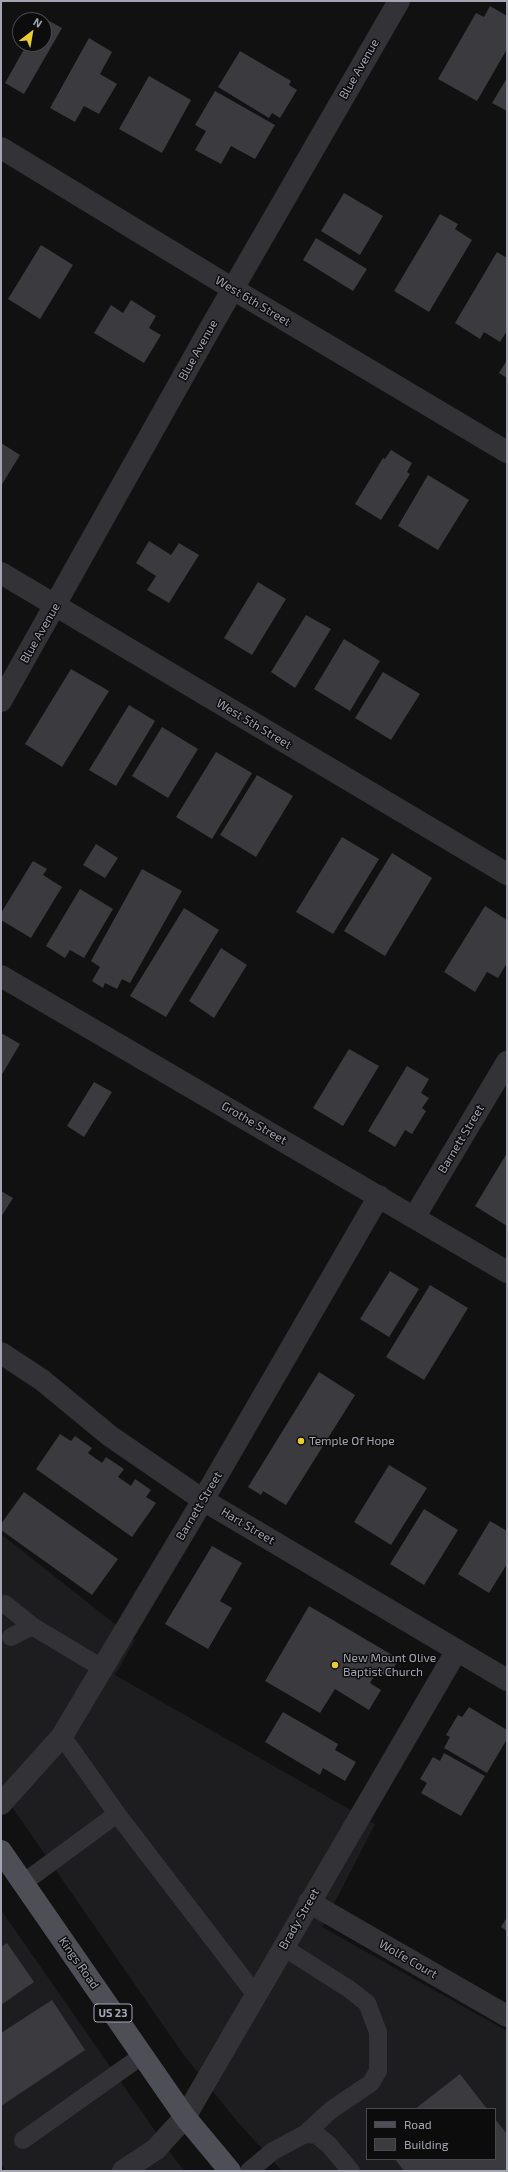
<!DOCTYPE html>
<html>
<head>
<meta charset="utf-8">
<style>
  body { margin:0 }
  #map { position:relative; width:508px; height:2172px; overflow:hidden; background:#111112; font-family:"Exo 2",sans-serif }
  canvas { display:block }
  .frame { position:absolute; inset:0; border:2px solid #a3a5b2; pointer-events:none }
  .legend { position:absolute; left:366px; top:2108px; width:130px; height:52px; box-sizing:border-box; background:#0c0c0d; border:1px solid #48494f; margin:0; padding:5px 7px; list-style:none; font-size:12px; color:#a3a5b2 }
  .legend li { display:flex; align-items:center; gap:8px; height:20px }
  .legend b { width:20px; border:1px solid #48494f }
  .north { position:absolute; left:12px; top:12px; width:40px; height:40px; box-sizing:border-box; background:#0c0c0d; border:1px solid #48494f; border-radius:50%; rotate:31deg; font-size:11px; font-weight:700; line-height:16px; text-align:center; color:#a3a5b2 }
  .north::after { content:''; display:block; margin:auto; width:14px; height:18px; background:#ebcc30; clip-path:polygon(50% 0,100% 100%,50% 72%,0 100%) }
</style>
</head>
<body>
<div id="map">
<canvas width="508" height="2172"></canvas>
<div class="frame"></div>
<ul class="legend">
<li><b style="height:5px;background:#4e4e56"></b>Road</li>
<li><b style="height:11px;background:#3b3b3f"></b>Building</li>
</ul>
<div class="north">N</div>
</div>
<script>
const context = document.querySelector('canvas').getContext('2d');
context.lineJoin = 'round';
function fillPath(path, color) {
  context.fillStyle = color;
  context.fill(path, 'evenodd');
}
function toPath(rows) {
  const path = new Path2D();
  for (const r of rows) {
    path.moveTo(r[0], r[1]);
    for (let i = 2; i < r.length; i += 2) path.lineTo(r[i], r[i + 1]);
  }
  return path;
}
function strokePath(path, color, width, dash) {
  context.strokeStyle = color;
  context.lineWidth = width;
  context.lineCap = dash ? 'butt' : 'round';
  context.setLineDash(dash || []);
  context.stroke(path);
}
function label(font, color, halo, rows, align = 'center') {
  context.font = font + ' "Exo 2",sans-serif';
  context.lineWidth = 3;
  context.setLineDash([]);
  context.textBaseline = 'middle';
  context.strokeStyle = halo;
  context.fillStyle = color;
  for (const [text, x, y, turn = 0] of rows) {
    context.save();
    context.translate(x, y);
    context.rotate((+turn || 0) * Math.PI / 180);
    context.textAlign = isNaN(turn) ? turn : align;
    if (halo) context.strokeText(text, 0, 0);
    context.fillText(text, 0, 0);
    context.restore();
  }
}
const built = toPath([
  [1,1534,135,1640,115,1675,375,1824,322,1927,507,2031,507,2171,282,2171,235,2119,183,2054,1,1791],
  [367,2109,495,2109,495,2159,367,2159],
  [1,1910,174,2158,185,2171,6,2171,1,2164]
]);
const building = toPath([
  [490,6,507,16,507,49,477,101,438,79,476,13,484,17],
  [42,17,62,28,24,94,5,83,27,44,44,44,44,20,41,20],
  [89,38,112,52,100,74,117,84,99,114,84,106,75,122,50,108],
  [240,51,291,81,289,85,297,90,280,118,272,113,269,118,218,87],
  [149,76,191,100,162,153,119,129],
  [507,78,507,111,492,103],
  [215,91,275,125,255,159,231,146,221,164,195,150,206,131,195,125],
  [344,193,383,216,360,255,321,231],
  [440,214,458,224,455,229,472,240,429,312,394,291],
  [316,238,367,269,353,291,303,260],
  [41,245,73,265,40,319,8,299],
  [497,252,507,258,507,331,500,342,484,332,480,339,455,323],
  [131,300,156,316,149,328,161,335,144,363,94,333,111,305,123,313],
  [507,360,507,378,499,373],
  [1,443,20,455,1,486],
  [391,450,412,463,407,472,410,474,381,520,355,504,383,458,385,459],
  [428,475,469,500,438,550,398,526],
  [149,541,171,555,179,543,199,555,169,603,147,590,156,576,136,563],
  [258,582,286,599,252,655,224,638],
  [306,615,331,629,295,688,271,672],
  [344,639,380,661,350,711,314,689],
  [71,669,109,691,62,767,25,744],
  [383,672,420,694,391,740,355,718],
  [129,705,155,721,116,786,89,770],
  [162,727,198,749,168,798,132,776],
  [216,752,252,773,212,839,176,817],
  [257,775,293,796,256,857,220,835],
  [342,837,379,859,333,934,296,912],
  [96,844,118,858,105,878,83,865],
  [392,853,432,878,385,956,344,931],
  [33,861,47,869,43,875,62,887,31,938,1,920,1,913],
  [142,869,182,891,130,983,122,979,117,989,105,983,103,988,92,981,100,967,91,961],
  [80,889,113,909,84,958,70,950,65,958,46,946],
  [485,906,507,920,507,963,498,978,487,972,475,992,444,972],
  [184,908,219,930,166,1017,130,996],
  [221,948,247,965,214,1018,189,1001],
  [1,1033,20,1044,1,1076],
  [349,1049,379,1066,343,1126,313,1108],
  [407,1066,429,1079,421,1093,429,1098,422,1108,426,1111,412,1134,405,1130,395,1147,368,1131],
  [94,1082,112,1092,84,1137,67,1126],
  [507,1153,507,1226,475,1206],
  [1,1191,13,1198,1,1217],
  [390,1271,419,1289,389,1337,360,1319],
  [430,1285,468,1308,424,1380,386,1357],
  [319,1372,355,1395,286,1505,263,1491,261,1495,248,1487],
  [60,1434,71,1441,75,1436,92,1448,88,1453,102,1463,106,1457,124,1469,118,1477,131,1486,135,1479,151,1490,146,1497,156,1503,132,1537,36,1469],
  [389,1465,427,1488,391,1545,354,1522],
  [24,1492,118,1559,92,1595,1,1530,1,1524],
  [424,1509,458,1530,424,1585,390,1564],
  [490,1521,507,1531,507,1564,489,1593,458,1574],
  [212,1546,242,1563,220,1601,232,1608,208,1649,165,1624],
  [309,1606,399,1659,388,1677,377,1671,370,1683,381,1690,369,1710,335,1689,320,1713,265,1681],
  [469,1707,507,1730,507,1739,487,1773,444,1748,450,1737,446,1735,458,1715,462,1717],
  [283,1712,338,1744,335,1750,356,1762,345,1781,323,1768,320,1775,265,1742],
  [444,1753,485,1776,461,1816,421,1793,427,1783,420,1779,433,1757,440,1761],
  [507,1917,507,1931,501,1927],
  [7,1943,34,1982,1,2005,1,1947],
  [52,2000,85,2050,1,2106,1,2033],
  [460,2074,487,2109,415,2109],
  [495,2119,507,2134,507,2171,404,2171,395,2159,495,2159]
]);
const service = toPath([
  [1,1605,5,1604,32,1626,102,1668],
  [11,1637,32,1626],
  [62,1736,117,1814,255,1994],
  [23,1883,117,1814],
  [283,1947,349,1989,367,2003,378,2032,378,2071,371,2083,331,2110,305,2134],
  [23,2140,143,2055],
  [249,2171,273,2151,305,2134,317,2135,329,2145,351,2171]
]);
const minor = toPath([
  [1,148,233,289,507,452],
  [1,573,507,874],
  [1,701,212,325,399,1],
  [1,976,507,1272],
  [415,1216,507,1062],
  [1,1353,42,1380,110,1436,203,1500,507,1680],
  [1,1804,62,1736,203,1500,379,1196],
  [309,1902,507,2016],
  [123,2171,156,2149,185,2117,457,1650]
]);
const primary = toPath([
  [1,1851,185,2117,230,2171]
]);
const markers = [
  [301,1441,4,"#ebcc30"],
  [335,1665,4,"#ebcc30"]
];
const shields = [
  [113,2013,38]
];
const shieldNames = [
  ["US 23",113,2013]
];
const streetNames = [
  ["Blue Avenue",359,69,-60],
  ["West 6th Street",253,301,31],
  ["Blue Avenue",198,350,-61],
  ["Blue Avenue",40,633,-60],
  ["West 5th Street",254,724,31],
  ["Grothe Street",254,1123,30],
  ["Barnett Street",461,1139,-59],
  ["Barnett Street",199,1506,-59],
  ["Hart Street",248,1526,31],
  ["Brady Street",299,1919,-60],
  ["Wolfe Court",408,1959,30],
  ["Kings Road",79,1963,55]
];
const poiNames = [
  ["Temple Of Hope",309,1441],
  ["New Mount Olive",343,1658],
  ["Baptist Church",343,1672]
];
fillPath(built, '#1d1d1f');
fillPath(building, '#3b3b3f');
strokePath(service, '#323237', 18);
strokePath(minor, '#323237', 22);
strokePath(primary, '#4e4e56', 22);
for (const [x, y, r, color] of markers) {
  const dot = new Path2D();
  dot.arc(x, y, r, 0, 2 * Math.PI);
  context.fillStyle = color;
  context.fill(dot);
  strokePath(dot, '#0c0c0d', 1.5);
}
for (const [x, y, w] of shields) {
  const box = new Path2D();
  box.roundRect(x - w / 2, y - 9, w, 18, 3);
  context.fillStyle = '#0c0c0d';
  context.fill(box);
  strokePath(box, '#a3a5b2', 1);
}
label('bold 11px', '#a3a5b2', null, shieldNames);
label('12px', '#a3a5b2', '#0c0c0d', streetNames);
label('12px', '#a3a5b2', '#0c0c0d', poiNames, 'left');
</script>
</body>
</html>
